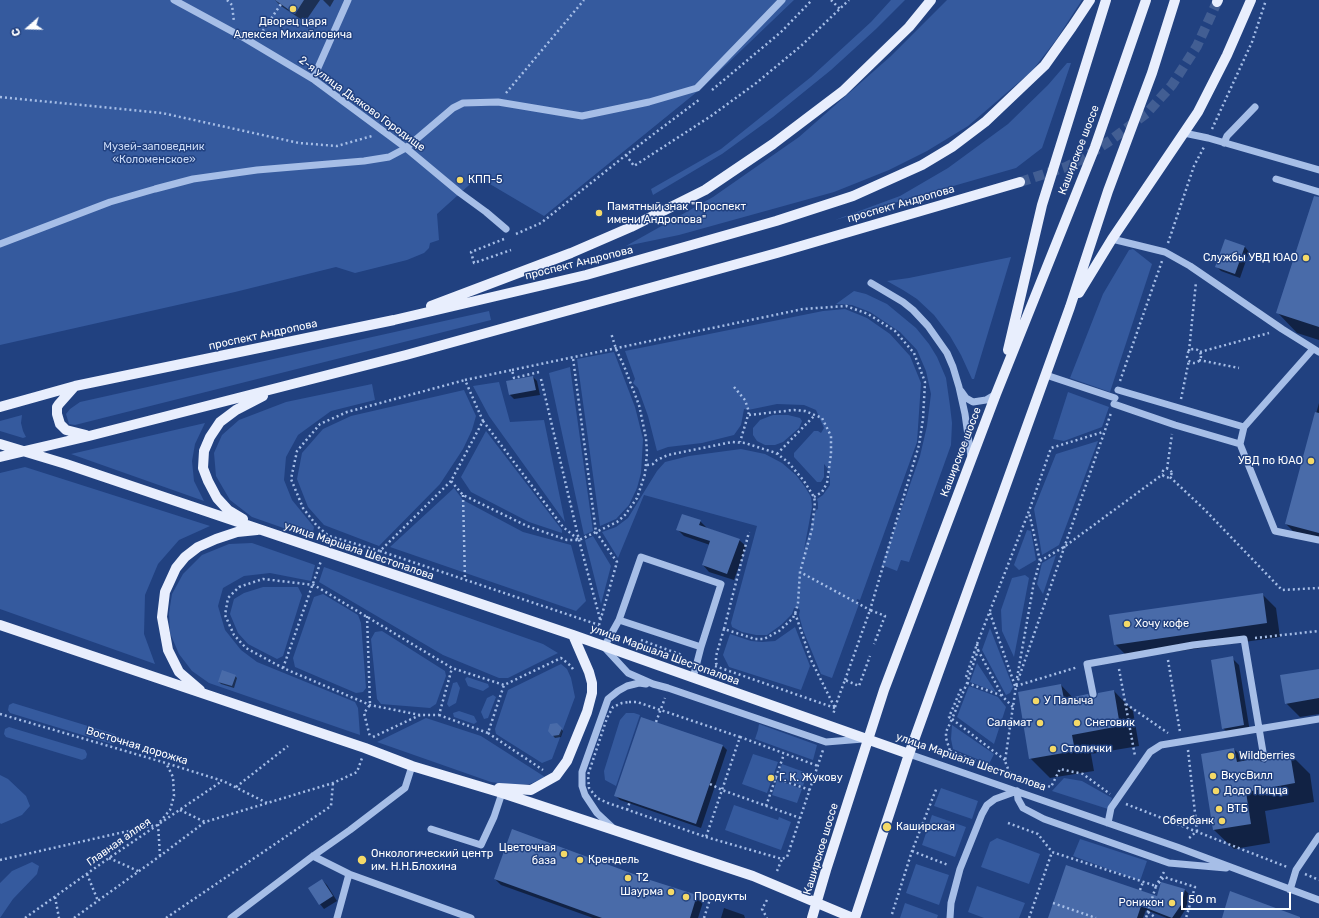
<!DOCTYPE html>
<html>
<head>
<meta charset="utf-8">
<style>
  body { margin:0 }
  #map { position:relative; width:1319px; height:918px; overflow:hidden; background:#214180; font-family:Rubik,sans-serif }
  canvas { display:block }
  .north { position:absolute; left:8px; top:8px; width:40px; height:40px; -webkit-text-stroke:3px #214180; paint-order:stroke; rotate:250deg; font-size:11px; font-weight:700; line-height:16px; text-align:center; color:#fff }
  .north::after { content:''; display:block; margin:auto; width:14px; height:18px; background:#fff; clip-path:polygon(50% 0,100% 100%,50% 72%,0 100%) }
  .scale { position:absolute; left:1181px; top:892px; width:110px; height:18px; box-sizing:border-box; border:2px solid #fff; border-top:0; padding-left:5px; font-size:12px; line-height:14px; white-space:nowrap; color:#fff; -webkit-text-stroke:3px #214180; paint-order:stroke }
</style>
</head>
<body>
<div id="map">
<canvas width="1319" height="918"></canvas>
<div class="north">С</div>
<div class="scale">50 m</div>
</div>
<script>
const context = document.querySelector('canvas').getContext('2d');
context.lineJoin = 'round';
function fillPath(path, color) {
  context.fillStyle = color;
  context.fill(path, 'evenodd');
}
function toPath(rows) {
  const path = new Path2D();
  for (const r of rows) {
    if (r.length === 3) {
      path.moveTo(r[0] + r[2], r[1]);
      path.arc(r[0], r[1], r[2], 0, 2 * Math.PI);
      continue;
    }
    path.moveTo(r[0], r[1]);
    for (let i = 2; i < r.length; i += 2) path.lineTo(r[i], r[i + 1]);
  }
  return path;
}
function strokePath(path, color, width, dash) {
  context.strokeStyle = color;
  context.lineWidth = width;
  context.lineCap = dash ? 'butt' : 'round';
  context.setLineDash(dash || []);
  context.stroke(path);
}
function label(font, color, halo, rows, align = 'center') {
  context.font = font + ' Rubik,sans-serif';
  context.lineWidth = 3;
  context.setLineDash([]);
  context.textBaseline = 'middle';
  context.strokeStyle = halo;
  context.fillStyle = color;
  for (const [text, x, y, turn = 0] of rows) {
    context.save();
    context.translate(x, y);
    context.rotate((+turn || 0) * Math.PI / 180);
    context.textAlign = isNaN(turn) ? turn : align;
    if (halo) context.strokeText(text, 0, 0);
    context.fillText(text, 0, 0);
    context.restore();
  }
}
const green = toPath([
  [0,0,794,0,703,87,544,216,478,177,437,214,439,240,430,243,429,248,424,253,407,260,355,273,336,267,235,292,0,345],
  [891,0,905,0,876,29,831,70,773,117,722,154,653,195,651,189,721,149,811,77,871,22],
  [947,0,1082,0,1056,40,1032,71,968,126,927,151,889,170,834,192,679,235,626,246,713,197,799,137,891,56],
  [1067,63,1071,63,1042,148,1016,168,835,220,900,196,948,168,1008,124,1048,85],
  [1133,249,1152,264,1110,392,1070,378,1103,294,1129,250],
  [1011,257,974,379,972,379,961,355,950,336,934,315,917,299,903,290,887,281,909,278],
  [854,291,866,294,887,304,916,328,929,344,937,357,946,378,950,406,952,423,951,445,909,562,901,560,897,571,882,565,920,456,927,426,931,394,926,371,917,350,900,332,870,312,852,305,836,304],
  [845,309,867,318,890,334,910,356,921,383,917,442,860,600,857,599,856,603,859,604,832,678,821,674,803,630,799,615,800,610,798,608,794,608,792,614,781,625,767,635,756,635,742,632,732,627,731,623,757,526,644,495,618,558,602,532,616,527,628,518,657,471,665,462,689,456,741,449,765,454,782,463,796,475,805,487,811,497,812,507,804,550,816,510,818,509,818,503,817,499,823,495,830,485,830,480,828,469,824,464,824,477,821,482,817,482,794,457,794,453,814,431,818,431,821,433,824,428,816,410,804,405,777,404,748,410,744,409,741,425,734,435,702,443,668,447,657,451,648,416,638,388,633,383,635,379,625,351,823,311],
  [489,311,491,320,75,425,69,424,66,414,70,409,80,402],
  [614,352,635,407,643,439,641,473,637,488,629,505,616,519,600,526,577,359],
  [570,367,593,531,584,535,549,373],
  [499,382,510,422,544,420,565,522,489,416,473,386],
  [372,384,375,400,331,411,298,435,286,457,284,480,292,500,314,527,312,538,252,517,230,500,216,476,214,453,222,435,239,420,286,402],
  [464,390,476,416,472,430,463,449,440,484,379,546,324,525,308,507,297,479,302,453,323,429,351,416],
  [1068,392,1109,407,1102,427,1064,441,1053,439],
  [22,415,21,423,23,431,26,437,23,438,0,431,0,421],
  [773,415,788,415,800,418,802,421,799,428,783,442,775,445,765,445,757,441,753,435,753,428,760,420],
  [205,423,195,444,192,461,194,481,204,501,71,454],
  [486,431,562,530,562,533,529,522,471,492,461,477],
  [1098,441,1059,545,1042,555,1034,509,1056,454],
  [25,467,210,526,179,540,158,564,145,595,144,634,155,664,0,609,0,473],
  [454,488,463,500,523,532,571,545,586,601,576,611,390,547],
  [1027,530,1031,531,1036,560,1019,570,1014,565],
  [593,536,611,566,601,604,585,540],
  [252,543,315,565,311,581,270,573,244,576,223,588,218,606,225,630,241,650,257,662,355,702,358,708,360,735,209,683,192,671,179,654,170,633,169,613,172,594,183,574,202,555,229,544],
  [1056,555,1043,594,1037,584,1042,563],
  [324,567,543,644,558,653,508,678,499,678,443,655,319,582],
  [1025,575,1029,578,1014,657,1002,631,1001,610,1012,578],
  [263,587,298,587,302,595,283,656,277,659,248,644,238,633,230,614,234,599,244,593],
  [323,594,358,615,361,623,366,688,363,692,356,693,295,667,293,658,314,597],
  [795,627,810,666,801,690,729,667,723,655,730,634,751,641,762,642,775,641],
  [990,628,1013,687,1010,693,1006,695,982,650],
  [382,631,445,671,446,676,436,704,430,708,381,704,377,699,371,639,375,632],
  [977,663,996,692,970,682],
  [561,664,567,669,571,678,575,697,552,759,542,763,496,734,495,729,508,690],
  [467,677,488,684,489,687,483,691,468,686,465,679],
  [457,682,460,688,456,703,449,707,447,704,453,683],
  [969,686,998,697,1006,707,994,744,957,717],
  [493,695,496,697,488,718,484,719,481,712,487,698],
  [13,703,114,734,117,738,115,742,112,744,10,713,8,710,9,705],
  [459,711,474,716,477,722,474,724,454,717,453,713],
  [626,713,634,713,640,715,616,786,605,780,604,771,620,720],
  [426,718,481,736,545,777,530,784,511,785,491,782,377,742],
  [759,724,817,745,813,760,755,739,758,730],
  [952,725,994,754,989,764,953,749,951,739],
  [9,727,85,750,87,754,86,758,82,760,6,737,4,734,5,729],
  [753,754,778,762,767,793,742,784],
  [782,764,807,773,803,786,778,777],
  [0,775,8,779,26,796,30,806,22,815,1,824,0,823],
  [1064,778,1082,781,1112,798,1108,809,1052,791],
  [777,780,802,789,797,803,772,795],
  [941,788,978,801,972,819,934,806],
  [734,805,778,820,779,817,791,822,781,850,725,830],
  [932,815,966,827,955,857,922,845],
  [997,838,1040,854,1029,884,981,867,990,842],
  [1080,839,1147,861,1140,881,1073,856],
  [32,862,39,866,37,874,13,899,0,918,0,883,12,871],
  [916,864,949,875,939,905,906,893],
  [977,886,1025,903,1019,918,984,918,968,912],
  [905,903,938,915,937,918,900,918]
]);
const shadow = toPath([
  [275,0,320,0,305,22,281,6],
  [323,0,334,0,330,7],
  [1319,204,1319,340,1297,333,1278,313],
  [1226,241,1245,247,1249,252,1240,278,1221,271,1217,267],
  [533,377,537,381,540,395,514,399,510,395,507,382],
  [1319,403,1319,538,1293,531,1286,524],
  [700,521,707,528,739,540,746,546,734,580,709,572,703,565,710,545,684,536,677,529],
  [1262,594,1276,608,1280,637,1129,658,1115,644],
  [1232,658,1239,665,1250,732,1230,735,1223,728],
  [1319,670,1319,714,1300,717,1286,703],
  [235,676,237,678,234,688,221,684,219,682],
  [1061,685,1073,698,1088,695,1094,700,1114,691,1133,711,1139,746,1091,754,1094,771,1050,778,1030,758],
  [557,724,563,731,561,737,555,738,549,731],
  [723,746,727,750,701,828,620,800,616,796],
  [1234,749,1246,761,1259,759,1264,764,1290,754,1310,774,1314,802,1265,811,1270,843,1234,849,1214,830],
  [495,879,647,880,696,896,703,902,698,918,593,918,501,885],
  [322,880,327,885,337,901,324,909,320,904],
  [1162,884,1185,890,1190,895,1185,910,1180,918,1167,918,1146,910,1143,918,1049,918,1158,897],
  [724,908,744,915,745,918,721,918]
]);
const building = toPath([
  [275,0,304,0,295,14],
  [1314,196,1319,197,1319,327,1276,313],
  [1225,239,1245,246,1235,274,1215,267],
  [533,376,536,390,509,395,506,381],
  [1315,412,1319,413,1319,533,1285,524],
  [682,514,701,520,699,525,740,539,727,574,702,565,710,541,676,530],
  [1263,593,1267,623,1114,645,1109,615],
  [1233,656,1244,725,1222,729,1211,660],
  [1319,669,1319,698,1285,704,1280,675],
  [222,670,236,675,232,686,218,682],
  [1061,684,1064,699,1088,694,1090,698,1094,699,1097,697,1098,693,1114,690,1120,726,1072,735,1075,751,1029,759,1018,692],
  [641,717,723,745,696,824,614,796],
  [557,723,562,728,559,735,552,736,548,731,550,724],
  [1234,748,1237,762,1259,758,1260,761,1265,763,1268,760,1269,757,1290,753,1295,783,1246,792,1251,824,1213,830,1201,754],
  [512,829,647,879,697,895,690,918,602,918,494,879],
  [1066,865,1157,896,1161,882,1185,889,1181,905,1172,918,1141,906,1137,918,1048,918],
  [322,879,333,896,319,905,308,888],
  [1230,891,1300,917,1300,918,1222,918]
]);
const majorTunnel = toPath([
  [1020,182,1066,167,1082,159,1111,140,1147,113,1172,85,1197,46,1217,2]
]);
const path = toPath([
  [227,0,232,5,234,22],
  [831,0,840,9],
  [260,35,281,4],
  [712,90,781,32,812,0],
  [506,93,584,0],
  [0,97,162,113,299,143,337,146,372,136],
  [1212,129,1252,42,1266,0],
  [626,155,634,166,711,116,755,84,802,45,849,0],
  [516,234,541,223,626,155,700,99],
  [504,239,471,252,474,263,511,250],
  [1168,243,1194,166,1204,147],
  [1194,356,7],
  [1189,351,1196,282],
  [1200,352,1269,333],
  [1199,360,1239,368],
  [512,370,803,309,846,306,868,314,895,331,914,353,925,382,923,419,919,445,870,610,800,572],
  [539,372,514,378,512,370,465,380,483,421,451,481,463,495,527,526,567,540,579,540,596,532,573,358],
  [541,379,579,540,600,619],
  [1120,381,1162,261],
  [734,387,745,400,749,412,740,442],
  [1181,399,1189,360],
  [749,415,794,410,805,411,822,418,831,436,831,454,827,483,822,492,814,497],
  [483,421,563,527,579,540],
  [777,454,815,415],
  [647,465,653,464,657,460,668,455,732,442,745,443,776,453,788,462,804,481,814,497,815,502,812,529,800,572,798,603,796,611,793,618,779,631,764,639,755,639,724,629,716,656,716,663,718,667],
  [1167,473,4.5],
  [1167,469,1172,434],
  [1170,477,1204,509,1282,590,1319,588],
  [451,481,380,551,329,536,317,526,303,508,291,479,297,451,320,424,347,412,465,380],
  [463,495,465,580],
  [380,551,599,625],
  [1040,561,1064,547,1163,474],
  [795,613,811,660,835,708],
  [990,613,1015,686],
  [367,616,370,705,364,713,370,737],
  [599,625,617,562,596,532,617,522,625,515,637,498,645,474,647,453,646,438,639,405,624,366,616,349,611,333],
  [724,629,749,532],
  [1255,638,1319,631],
  [641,640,682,655],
  [977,644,978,650,967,683,952,719,1005,760],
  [978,650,1003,697,1013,707],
  [1168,660,1180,732],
  [715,666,835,708,833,715],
  [283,668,321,561],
  [1119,669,1135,756],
  [966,677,977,644,1029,511,1051,448,1103,432],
  [1017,678,1034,582,1040,561,1029,512],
  [845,680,870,610,885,616,874,644],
  [967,683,1003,696],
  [1016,686,1078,667],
  [629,702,637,702,740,737,706,837,608,803,597,798,589,788,588,775,607,718,613,707,622,703,629,702],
  [1126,704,1168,733],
  [835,707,845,680,859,686,870,656],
  [0,714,166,763,223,781,267,803],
  [420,715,370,705,283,668,246,648,234,635,225,615,228,598,239,587,263,579,314,585,452,668,504,685,561,658,571,666,574,671],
  [439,715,488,733,504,685],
  [656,722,665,698],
  [488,733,543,770],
  [373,737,420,715,439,715,452,668],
  [740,737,818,766],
  [1188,750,1197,831,1188,839],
  [950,751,1010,774,1005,761,1016,686,1111,413],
  [949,755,950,751,946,738,946,732,952,719,949,717,961,689],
  [1010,774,1051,787,1060,769,1083,774,1110,794],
  [775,778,810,790],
  [710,784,722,790,800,818],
  [236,787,288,746],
  [1126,804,1287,867],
  [766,806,784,754],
  [180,810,205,822],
  [627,810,630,801],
  [1008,823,1038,834,1052,852,1156,886,1146,918],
  [706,837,782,859,787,857,823,750],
  [912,851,948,865],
  [160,856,158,824,170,810,174,796,173,777,166,763],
  [109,858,138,871],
  [0,860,155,825],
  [777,871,782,859],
  [1164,872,1156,886,1164,877,1195,887,1186,918],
  [87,874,98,901],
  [1305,874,1319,880],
  [1140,890,1143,882],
  [55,897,59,918],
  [767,900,762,909,767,918],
  [1053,903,1096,918],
  [1148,912,1156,918],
  [892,914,912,851,937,787],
  [25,918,109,858,222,781],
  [74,918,160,856,205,822,333,783,357,772,362,758],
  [166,918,331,806,333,783],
  [704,918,712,893],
  [1029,918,1052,852]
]);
const minor = toPath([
  [174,0,246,39,313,79,406,148,460,193,486,212,506,229],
  [313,79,348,0],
  [1184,133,1208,138,1319,170],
  [1224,143,1227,136,1255,107],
  [1276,179,1319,192],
  [1112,239,1165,252,1190,266,1282,329,1319,352],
  [0,244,110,202,155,189,193,179,257,170,364,161,389,157,406,148,453,108,463,103,498,102,582,116,649,102,697,88,782,0],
  [871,283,903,302,913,310,928,326,947,353,953,367,959,387,965,414,971,457],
  [1046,375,1115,398],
  [1118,390,1244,427,1313,349],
  [961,391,966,398,973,402,986,400,996,394],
  [1114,404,1175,425,1240,444],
  [1244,427,1240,444,1275,531,1319,540],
  [619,620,701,647],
  [693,678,701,647,721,584,641,557,619,620,604,647,628,673,653,684,668,688,826,742,863,739],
  [1093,694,1087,664,1193,645,1244,639,1264,758],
  [909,754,1177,847,1319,900],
  [1017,791,1018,799,1023,808,1044,819,1169,863,1226,868],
  [1108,823,1111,808,1150,752,1161,745,1319,719],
  [613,828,597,813,585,795,582,786,582,772,608,699,618,691,627,686,639,683,646,684],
  [431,829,481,845,494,817,502,793],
  [313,856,349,874],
  [1290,890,1296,870,1319,836],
  [231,918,313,856,350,830,405,788,412,766],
  [337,918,349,874,471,918],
  [950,918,951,903,960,869,982,814,987,805,995,799,1017,791]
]);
const major = toPath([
  [1217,2,1218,0],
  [1079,293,1112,239,1198,112,1227,55,1251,0],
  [431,306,571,253,631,227,705,190,773,144,843,91,909,27,931,0],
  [1008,350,1042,205,1106,0],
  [75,386,59,404,57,407,57,414,60,424,66,430,86,435],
  [0,407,75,386,394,320,586,275,776,221,853,196,922,165,952,147,985,122,1045,65,1072,27,1090,0],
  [0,444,66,464,573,635,909,754],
  [0,457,89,436,406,355,777,253,1020,182],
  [243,519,228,510,217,498,208,481,203,468,204,451,210,437,220,422,236,410,263,396],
  [0,625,365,748,412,766,502,793,753,876,853,918],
  [200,690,179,672,168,650,162,617,165,592,176,568,185,557,198,547,216,539,237,532,257,530],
  [499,788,531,790,556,776,567,761,587,712,592,693,592,683,589,672,573,635],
  [812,918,826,870,884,690,996,394,1095,147,1146,0],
  [855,918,909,754,1070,307,1108,191,1152,73,1175,0]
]);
const markers = [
  [293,9,4,"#f4d967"],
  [460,180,4,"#f4d967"],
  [599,213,4,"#f4d967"],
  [1306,258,4,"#f4d967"],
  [1311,461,4,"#f4d967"],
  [1127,624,4,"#f4d967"],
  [1036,701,4,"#f4d967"],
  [1040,723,4,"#f4d967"],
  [1077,723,4,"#f4d967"],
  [1053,749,4,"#f4d967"],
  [1231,756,4,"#f4d967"],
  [1213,776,4,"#f4d967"],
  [771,778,4,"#f4d967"],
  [1216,791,4,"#f4d967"],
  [1219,809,4,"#f4d967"],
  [1222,821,4,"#f4d967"],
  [887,827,5,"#f4d967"],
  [564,854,4,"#f4d967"],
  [362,860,5,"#f4d967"],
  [580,860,4,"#f4d967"],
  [628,878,4,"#f4d967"],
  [671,892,4,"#f4d967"],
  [686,897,4,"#f4d967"],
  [1172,903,4,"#f4d967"]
];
const poiNames = [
  ["Дворец царя",293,22,"center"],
  ["Алексея Михайловича",293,35,"center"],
  ["КПП-5",468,180],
  ["Памятный знак \"Проспект",607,207],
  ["имени Андропова\"",607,220],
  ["Службы УВД ЮАО",1298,258,"right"],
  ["УВД по ЮАО",1303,461,"right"],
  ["Хочу кофе",1135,624],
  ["У Палыча",1044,701],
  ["Саламат",1032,723,"right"],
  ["Снеговик",1085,723],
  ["Столички",1061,749],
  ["Wildberries",1239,756],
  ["ВкусВилл",1221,776],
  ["Г. К. Жукову",779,778],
  ["Додо Пицца",1224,791],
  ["ВТБ",1227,809],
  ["Сбербанк",1214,821,"right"],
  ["Каширская",896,827],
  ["Цветочная",556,848,"right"],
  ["база",556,861,"right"],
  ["Онкологический центр",371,854],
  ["им. Н.Н.Блохина",371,867],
  ["Крендель",588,860],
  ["T2",636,878],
  ["Шаурма",663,892,"right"],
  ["Продукты",694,897],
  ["Роникон",1164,903,"right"]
];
const streetNames = [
  ["2-я улица Дьяково Городище",362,104,36],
  ["Каширское шоссе",1079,150,-69],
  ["проспект Андропова",901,204,-16],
  ["проспект Андропова",579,263,-14],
  ["проспект Андропова",263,335,-12],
  ["Каширское шоссе",961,452,-69],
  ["улица Маршала Шестопалова",359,551,19],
  ["улица Маршала Шестопалова",665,655,20],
  ["Восточная дорожка",137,746,17],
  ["улица Маршала Шестопалова",971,762,19],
  ["Главная аллея",119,842,-35],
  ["Каширское шоссе",821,849,-73]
];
const parkNames = [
  ["Музей-заповедник",154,147],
  ["«Коломенское»",154,160]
];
fillPath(green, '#355a9e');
fillPath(shadow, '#0007');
fillPath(building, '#496ba9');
strokePath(majorTunnel, '#425e93', 10, [10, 5]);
strokePath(path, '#a6bee7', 2.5, [2, 3]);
strokePath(minor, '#a6bee7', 7);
strokePath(major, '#e8eefd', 10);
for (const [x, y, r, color] of markers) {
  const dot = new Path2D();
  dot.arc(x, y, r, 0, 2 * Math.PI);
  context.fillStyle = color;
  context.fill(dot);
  strokePath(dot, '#214180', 1.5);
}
label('11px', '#fff', '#214180', poiNames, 'left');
label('11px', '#fff', '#214180', streetNames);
label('11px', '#cadaf6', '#214180', parkNames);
</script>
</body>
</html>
